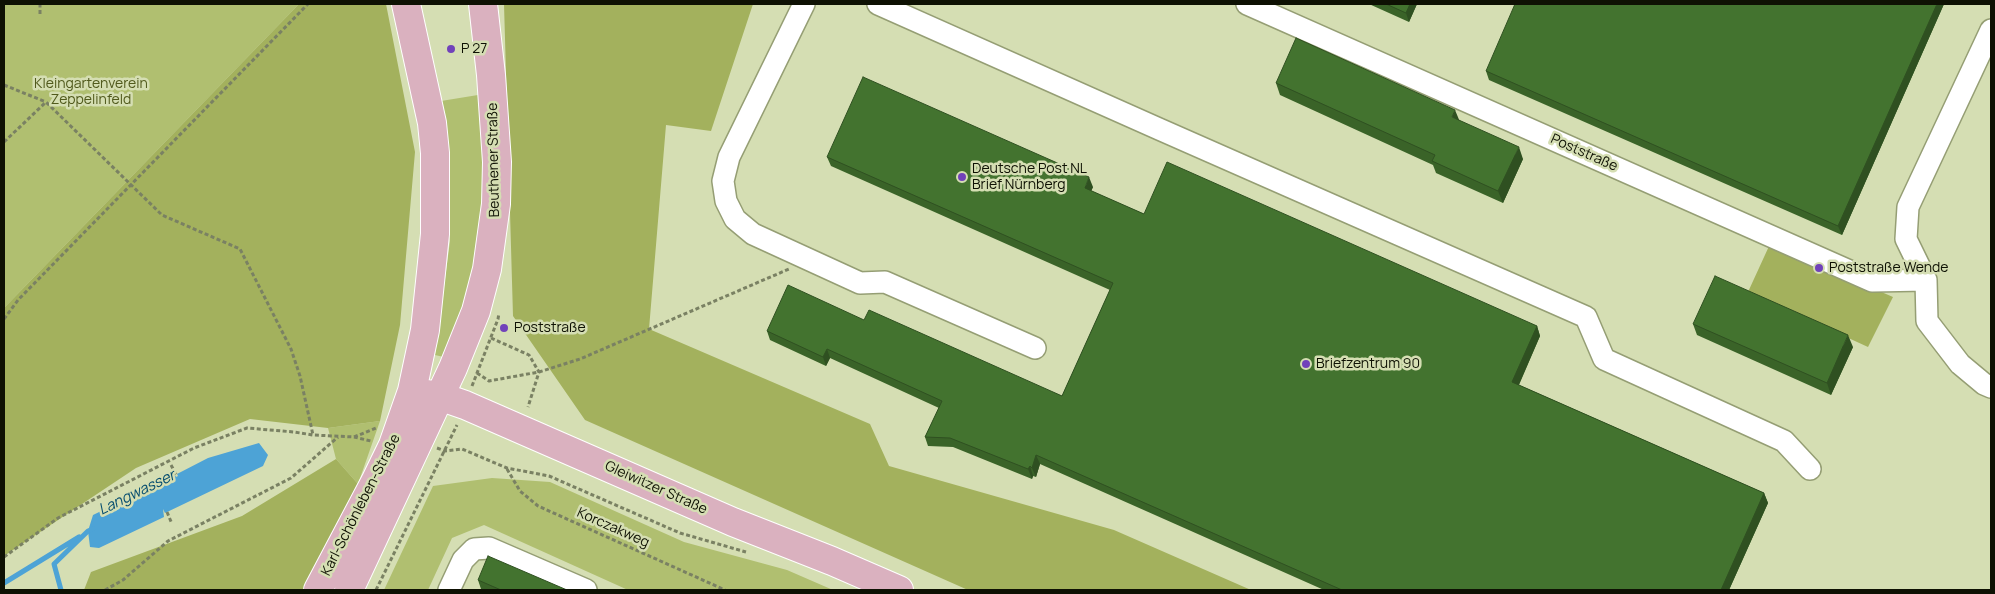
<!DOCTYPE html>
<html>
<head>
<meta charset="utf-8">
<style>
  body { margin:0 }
  #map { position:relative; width:1995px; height:594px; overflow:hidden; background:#d5deb3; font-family:Manrope,sans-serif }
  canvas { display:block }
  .frame { position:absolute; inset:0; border:5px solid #0e1103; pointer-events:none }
</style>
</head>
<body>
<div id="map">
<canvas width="1995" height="594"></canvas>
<div class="frame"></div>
</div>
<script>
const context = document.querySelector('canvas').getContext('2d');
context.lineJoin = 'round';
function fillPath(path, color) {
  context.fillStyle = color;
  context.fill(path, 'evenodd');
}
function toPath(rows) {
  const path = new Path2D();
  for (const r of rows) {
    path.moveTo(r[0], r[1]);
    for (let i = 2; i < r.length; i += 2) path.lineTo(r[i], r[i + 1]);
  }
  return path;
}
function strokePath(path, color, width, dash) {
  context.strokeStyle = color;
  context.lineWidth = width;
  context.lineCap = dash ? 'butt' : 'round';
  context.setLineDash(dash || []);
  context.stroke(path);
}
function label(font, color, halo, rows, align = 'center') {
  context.font = font + ' Manrope,sans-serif';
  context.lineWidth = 5;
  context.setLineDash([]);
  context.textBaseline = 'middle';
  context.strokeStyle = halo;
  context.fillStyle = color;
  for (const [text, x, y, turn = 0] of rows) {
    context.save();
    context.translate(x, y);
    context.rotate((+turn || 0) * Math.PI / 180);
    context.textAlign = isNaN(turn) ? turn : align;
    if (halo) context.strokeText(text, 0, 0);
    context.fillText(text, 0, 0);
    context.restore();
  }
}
const green = toPath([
  [4,4,299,4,4,308],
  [484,94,483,248,448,358,435,355,450,241,435,102],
  [380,421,358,484,336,459,328,428],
  [492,478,550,482,684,542,787,570,833,590,628,590,484,525,452,538,428,590,384,590,433,486]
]);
const forest = toPath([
  [299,4,386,4,415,152,400,325,380,421,328,428,250,419,136,468,4,556,4,308],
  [504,4,753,4,711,131,666,125,649,329,870,424,889,466,1114,530,1251,590,968,590,585,420,513,316],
  [1770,244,1893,297,1868,347,1748,292],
  [336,459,358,484,304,590,84,590,91,572,242,516]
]);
const water = toPath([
  [259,443,268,455,263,466,165,513,163,509,164,517,99,548,90,547,88,531,93,515,175,475,176,477,178,476,177,474,208,458]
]);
const stream = toPath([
  [4,583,79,537],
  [61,590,54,564,88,531,93,529]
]);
const path = toPath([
  [40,14,40,4],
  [4,85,46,102],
  [4,142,46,102,162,215,240,249,291,349,300,376,313,435],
  [4,319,18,300,308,4],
  [491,338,529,355,539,372,528,407],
  [477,373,489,381,539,372,580,359,789,269],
  [472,386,498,319,499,313],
  [354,437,376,428],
  [437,448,445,451,462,449,507,468,549,476,680,533,746,552],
  [171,465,177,476],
  [507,469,520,491,538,506,725,590],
  [167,512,172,524],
  [4,557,58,518,194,448,247,428,294,432,313,435,354,437,371,441],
  [105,590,123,580,168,541,291,478,338,437],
  [376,590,457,425]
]);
const minor = toPath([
  [804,4,729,157,723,181,726,201,735,219,753,234,860,283,885,282,1035,348],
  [878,4,1159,129,1586,317,1604,359,1784,441,1810,469],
  [1247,4,1872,281,1926,280],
  [1991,30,1908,207,1906,239,1926,280,1927,321,1960,364,1984,384,1991,387],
  [449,590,463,560,474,549,489,548,586,590]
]);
const major = toPath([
  [421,393,439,396,465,405,733,522,832,561,899,590],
  [318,590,375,482,393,445,412,391,425,330,435,234,435,153,432,123,406,4],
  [349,590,453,368,476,311,487,269,496,204,497,162,491,75,483,4]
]);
const wall = toPath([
  [1369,4,1417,4,1409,22],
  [1944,4,1842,235,1489,80,1486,71],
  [1276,83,1459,120,1523,159,1503,203,1436,173,1433,165,1280,95],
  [827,157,1093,187,1091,191,1144,214,1537,326,1540,336,1519,385,1764,493,1768,503,1729,590,1324,590,1040,464,1036,477,1033,476,1032,479,953,447,928,446,925,437,939,408,830,358,826,366,770,340,767,331,864,320,1062,396,1110,290,831,166],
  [1693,324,1853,347,1831,395,1697,335],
  [478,580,567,590,484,590,481,589]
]);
const shadedWall = toPath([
  [1410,4,1417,4,1409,22,1406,13],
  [1937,4,1944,4,1842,235,1838,226],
  [1455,110,1460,122,1452,117],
  [1519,147,1523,159,1503,203,1498,191],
  [1089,177,1093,187,1088,198,1085,188],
  [1537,326,1540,336,1516,391,1512,382],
  [1848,335,1853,347,1831,395,1827,383],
  [827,349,830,358,826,366,823,357],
  [1036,455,1040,464,1036,477,1032,468],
  [1030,466,1033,476,1032,479,1028,469],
  [1764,493,1768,503,1729,590,1721,590]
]);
const building = toPath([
  [1386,4,1410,4,1406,13,1386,4],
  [1515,4,1937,4,1838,226,1486,71,1515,4],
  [1296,38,1455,110,1452,117,1519,147,1498,191,1432,161,1435,155,1276,83,1296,38],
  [863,77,1089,177,1085,188,1144,214,1167,162,1537,326,1512,382,1764,493,1721,590,1342,590,1036,455,1032,468,1030,466,1028,469,950,438,925,437,942,401,827,349,823,357,767,331,788,285,864,320,869,310,1062,396,1113,283,827,157,863,77],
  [1715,276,1848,335,1827,383,1693,324,1715,276],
  [488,556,567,590,501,590,478,580,488,556]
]);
const markers = [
  [451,49,5,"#7142ba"],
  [962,177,5,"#7142ba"],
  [1819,268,5,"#7142ba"],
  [504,328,5,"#7142ba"],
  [1306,364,5,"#7142ba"]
];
const poiNames = [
  ["P 27",461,49],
  ["Deutsche Post NL",972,169],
  ["Brief Nürnberg",972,185],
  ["Poststraße Wende",1829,268],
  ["Poststraße",514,328],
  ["Briefzentrum 90",1316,364]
];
const parkNames = [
  ["Kleingartenverein",91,84],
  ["Zeppelinfeld",91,100]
];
const streetNames = [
  ["Poststraße",1584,153,24],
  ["Beuthener Straße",494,160,-91],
  ["Gleiwitzer Straße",656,488,24],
  ["Karl-Schönleben-Straße",361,505,-63],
  ["Korczakweg",613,528,24]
];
const waterNames = [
  ["Langwasser",137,493,-26]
];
fillPath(green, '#b0bf70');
fillPath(forest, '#a3b15d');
fillPath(water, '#4da3d6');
strokePath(stream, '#4da3d6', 5);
strokePath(minor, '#959e74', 24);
strokePath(major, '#fff', 30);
strokePath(path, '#7a8163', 3, [4, 2.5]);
strokePath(minor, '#fff', 21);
strokePath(major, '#dab1bf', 28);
fillPath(wall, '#3a6328');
fillPath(shadedWall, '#2f5021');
fillPath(building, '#43732f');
strokePath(building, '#2f5021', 1);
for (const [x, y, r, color] of markers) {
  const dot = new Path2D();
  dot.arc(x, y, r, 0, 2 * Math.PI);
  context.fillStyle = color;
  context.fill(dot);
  strokePath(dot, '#d5deb3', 2);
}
label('14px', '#0e1103', '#d5deb3', poiNames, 'left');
label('14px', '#515a1d', '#d5deb3', parkNames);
label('14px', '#0e1103', '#d5deb3', streetNames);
label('italic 15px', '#054d6f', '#d5deb3', waterNames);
</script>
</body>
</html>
